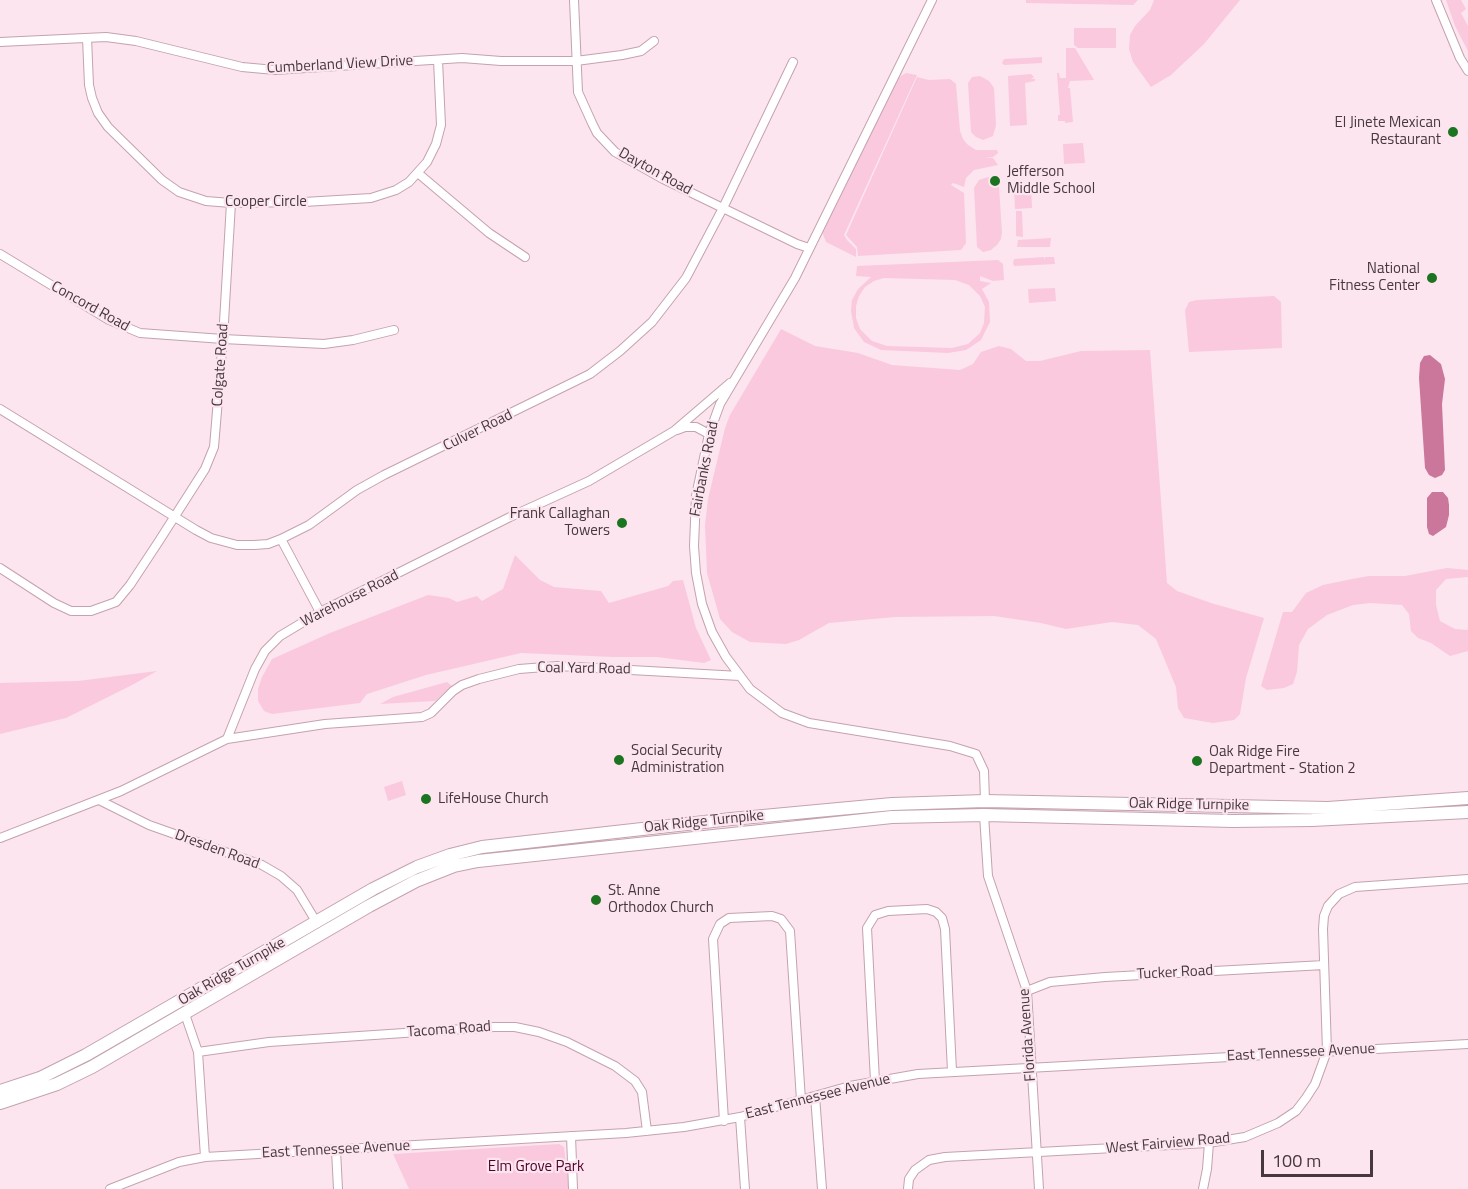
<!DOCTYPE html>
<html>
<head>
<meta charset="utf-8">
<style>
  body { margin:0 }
  #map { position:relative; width:1468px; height:1189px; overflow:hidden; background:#fce5ee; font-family:"Titillium Web",sans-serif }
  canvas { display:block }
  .scale { position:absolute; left:1261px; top:1150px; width:112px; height:27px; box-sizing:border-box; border:3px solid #46383e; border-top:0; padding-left:8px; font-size:18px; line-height:21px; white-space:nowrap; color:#46383e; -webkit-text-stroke:4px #fce5ee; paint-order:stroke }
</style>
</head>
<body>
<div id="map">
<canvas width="1468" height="1189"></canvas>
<div class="scale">100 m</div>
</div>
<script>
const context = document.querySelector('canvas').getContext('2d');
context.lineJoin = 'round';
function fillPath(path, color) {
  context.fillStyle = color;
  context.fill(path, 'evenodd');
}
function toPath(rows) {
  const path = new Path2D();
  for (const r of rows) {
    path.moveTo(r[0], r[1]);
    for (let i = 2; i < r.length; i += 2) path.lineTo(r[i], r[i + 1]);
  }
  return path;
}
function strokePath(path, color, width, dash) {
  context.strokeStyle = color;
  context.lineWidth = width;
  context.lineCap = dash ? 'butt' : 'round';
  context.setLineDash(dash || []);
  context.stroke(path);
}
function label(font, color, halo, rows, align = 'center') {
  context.font = font + ' "Titillium Web",sans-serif';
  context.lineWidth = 4.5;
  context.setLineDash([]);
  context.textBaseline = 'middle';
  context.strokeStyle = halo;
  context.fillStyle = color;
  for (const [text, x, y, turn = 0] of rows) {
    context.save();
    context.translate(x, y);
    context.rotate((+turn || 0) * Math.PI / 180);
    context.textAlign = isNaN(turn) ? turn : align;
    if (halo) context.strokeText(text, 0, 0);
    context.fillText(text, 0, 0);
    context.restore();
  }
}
const green = toPath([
  [1026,0,1138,0,1133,5,1026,3],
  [1154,0,1240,0,1204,44,1171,75,1151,87,1133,62,1129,49,1130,35,1135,26,1150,10],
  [1446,0,1461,0,1466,9,1461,13,1468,26,1468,51,1455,26],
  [1074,28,1116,28,1116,48,1078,48,1074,45],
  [1066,48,1075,48,1094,80,1070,81,1068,88,1070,88,1073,122,1065,123,1065,121,1058,121,1058,115,1060,115,1057,73,1059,73,1060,78,1066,78],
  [1042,57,1042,63,1004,65,1002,63,1004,59],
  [906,73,917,75,844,235,847,240,856,249,856,257,826,242,822,232,898,78],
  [1031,74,1034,77,1031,79,1035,79,1035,81,1025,83,1027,125,1010,126,1008,76],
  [980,76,989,81,994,88,996,125,993,136,983,140,976,137,971,132,968,83,972,77],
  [917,77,929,80,950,79,956,84,960,131,963,139,968,145,976,150,997,150,998,153,993,157,986,158,993,158,998,165,974,170,966,178,964,187,953,183,951,185,964,193,966,243,961,250,858,256,857,247,846,235],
  [1083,143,1085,163,1064,164,1063,144],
  [988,177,996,180,999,187,1002,232,1001,239,997,245,991,250,983,252,977,247,974,188,979,180],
  [1031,187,1032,208,1015,209,1014,188],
  [1016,211,1022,211,1023,237,1016,236],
  [1051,238,1050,247,1017,247,1018,240],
  [1044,257,1045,260,1045,257,1054,257,1055,264,1014,266,1013,263,1014,259],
  [998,260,1003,264,1004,280,993,281,980,276,980,281,991,283,982,289,989,302,990,322,981,340,966,350,948,353,881,350,864,342,854,328,851,311,852,300,858,289,871,277,856,276,857,266],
  [884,278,955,280,969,285,980,296,985,307,984,323,980,333,968,344,952,348,887,346,872,341,860,329,856,318,856,306,859,296,865,287,874,281],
  [1055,288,1056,301,1029,303,1028,289],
  [1274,296,1281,302,1282,348,1189,352,1185,310,1189,302,1197,300],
  [781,329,815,346,858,353,892,365,960,370,973,364,981,352,999,346,1011,349,1026,361,1040,361,1081,351,1150,350,1167,583,1177,591,1211,603,1264,618,1246,678,1240,714,1234,720,1213,723,1184,718,1178,708,1176,687,1156,639,1138,625,1112,622,1066,629,1041,623,994,616,895,617,829,623,799,640,786,644,750,642,732,632,720,619,707,573,705,525,708,499,725,428,730,415],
  [515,555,540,580,554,587,601,591,609,603,668,586,673,581,683,580,696,628,711,660,704,663,657,657,613,657,521,653,426,675,367,694,360,703,272,714,264,711,258,701,258,689,262,677,272,659,330,633,428,595,449,598,457,602,477,596,482,601,503,589],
  [1447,568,1468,570,1468,577,1446,579,1436,590,1436,605,1440,621,1455,629,1468,630,1468,651,1450,656,1431,643,1418,638,1411,631,1409,614,1402,605,1370,603,1353,605,1327,615,1308,629,1299,645,1297,672,1293,684,1284,688,1267,690,1261,686,1283,612,1292,612,1306,593,1323,585,1352,579,1369,576,1405,576],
  [157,671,134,684,66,718,0,734,0,683,78,681],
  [447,682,452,686,435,701,380,704,393,697],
  [402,781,406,795,388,801,384,787],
  [559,1144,564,1147,569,1189,409,1189,393,1154]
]);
const water = toPath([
  [1430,355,1441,364,1445,379,1442,404,1445,470,1442,475,1435,478,1429,475,1425,468,1419,378,1420,363,1424,356],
  [1432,492,1443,492,1448,498,1449,505,1449,515,1446,527,1433,536,1429,534,1427,527,1427,498]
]);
const minor = toPath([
  [574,0,578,92,592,123,597,133,615,152,663,179,797,244,809,248],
  [932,0,795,278,720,404,709,434,696,496,694,546,696,573,702,604,712,632,726,657,750,689,782,713,809,723,950,746,976,754,984,771,985,801],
  [1436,0,1460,58,1468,71],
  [87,38,89,85,92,98,98,113,108,127,162,180,179,192,206,201,231,203,304,202,371,198,396,190,409,182,427,162,436,144,441,125,438,60],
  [0,42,106,37,136,41,242,67,275,70,462,58,501,61,576,61,622,55,641,51,654,41],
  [419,174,489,233,525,257],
  [0,254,109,320,140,333,223,339,324,344,353,340,394,330],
  [0,409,196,530,211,538,237,545,254,545,268,544,281,539,309,525,357,490,384,475,590,374,620,351,652,322,686,278,723,208,793,62],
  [677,430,685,427,696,427,709,434],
  [281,539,320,612],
  [0,568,54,603,71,611,91,611,116,602,130,585,159,541,205,469,214,447,223,339,231,203],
  [227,739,255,669,265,651,280,636,320,612,510,517,589,481,674,431,730,383],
  [99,800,149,825,262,865,281,876,297,890,317,923],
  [984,815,988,876,1027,991,1039,1189],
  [0,838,121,791,227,739,325,724,422,717,431,713,453,691,462,685,479,679,519,669,558,666,740,676],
  [1027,991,1050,982,1105,977,1324,965],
  [185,1014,198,1052,205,1157],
  [198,1052,269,1042,494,1027,515,1027,539,1032,567,1042,615,1066,635,1081,642,1092,647,1131],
  [875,1081,867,928,875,915,888,911,927,909,936,912,942,918,945,929,952,1071],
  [815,1096,822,1189],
  [740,1117,745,1189],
  [724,1121,713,939,720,924,729,918,772,916,781,919,790,931,801,1100],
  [571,1136,573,1189],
  [336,1150,338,1189],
  [110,1189,179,1162,205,1157,626,1133,684,1127,740,1117,850,1086,918,1074,1468,1044],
  [908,1189,909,1179,915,1170,929,1160,945,1157,1208,1143,1245,1137,1278,1123,1296,1111,1306,1098,1315,1084,1327,1051,1323,929,1324,916,1328,906,1339,894,1355,887,1468,879],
  [1203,1189,1207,1169,1209,1143]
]);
const highway = toPath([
  [0,1091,40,1078,86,1055,373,889,417,867,450,855,482,847,731,819,892,804,985,801,1328,808,1468,798],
  [0,1103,57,1084,92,1067,369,906,416,881,454,866,478,861,892,817,984,815,1233,821,1312,820,1468,812]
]);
const markers = [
  [1453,132,6,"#1c7421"],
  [995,181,6,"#1c7421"],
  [1432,278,6,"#1c7421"],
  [622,523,6,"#1c7421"],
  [619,760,6,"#1c7421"],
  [1197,761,6,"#1c7421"],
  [426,799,6,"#1c7421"],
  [596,900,6,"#1c7421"]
];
const streetNames = [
  ["Cumberland View Drive",340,65,-3],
  ["Dayton Road",655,172,29],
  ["Cooper Circle",266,202],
  ["Concord Road",90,307,29],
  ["Colgate Road",221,365,-86],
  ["Culver Road",478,431,-26],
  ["Fairbanks Road",705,469,-79],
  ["Warehouse Road",350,599,-27],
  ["Coal Yard Road",584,669,1],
  ["Oak Ridge Turnpike",1189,805,1],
  ["Oak Ridge Turnpike",704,822,-6],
  ["Dresden Road",217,850,20],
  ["Oak Ridge Turnpike",232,972,-30],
  ["Tucker Road",1175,973,-3],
  ["Tacoma Road",449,1030,-4],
  ["Florida Avenue",1028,1035,-94],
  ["East Tennessee Avenue",1301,1053,-3],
  ["East Tennessee Avenue",818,1097,-14],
  ["West Fairview Road",1168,1144,-5],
  ["East Tennessee Avenue",336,1150,-3]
];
const poiNames = [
  ["El Jinete Mexican",1441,123,"right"],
  ["Restaurant",1441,140,"right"],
  ["Jefferson",1007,172],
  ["Middle School",1007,189],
  ["National",1420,269,"right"],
  ["Fitness Center",1420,286,"right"],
  ["Frank Callaghan",610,514,"right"],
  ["Towers",610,531,"right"],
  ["Social Security",631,751],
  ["Administration",631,768],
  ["Oak Ridge Fire",1209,752],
  ["Department - Station 2",1209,769],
  ["LifeHouse Church",438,799],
  ["St. Anne",608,891],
  ["Orthodox Church",608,908]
];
const parkNames = [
  ["Elm Grove Park",536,1167]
];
fillPath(green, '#fac9dd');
fillPath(water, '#cb779c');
strokePath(minor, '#c4a2af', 10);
strokePath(highway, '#c4a2af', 14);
strokePath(minor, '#fff', 8);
strokePath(highway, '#fff', 12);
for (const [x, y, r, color] of markers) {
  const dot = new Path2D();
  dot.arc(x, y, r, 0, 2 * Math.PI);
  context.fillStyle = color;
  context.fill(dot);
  strokePath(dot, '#fce5ee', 2);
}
label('15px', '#46383e', '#fce5ee', streetNames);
label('15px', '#46383e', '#fce5ee', poiNames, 'left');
label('15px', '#4f012e', '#fce5ee', parkNames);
</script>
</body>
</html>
